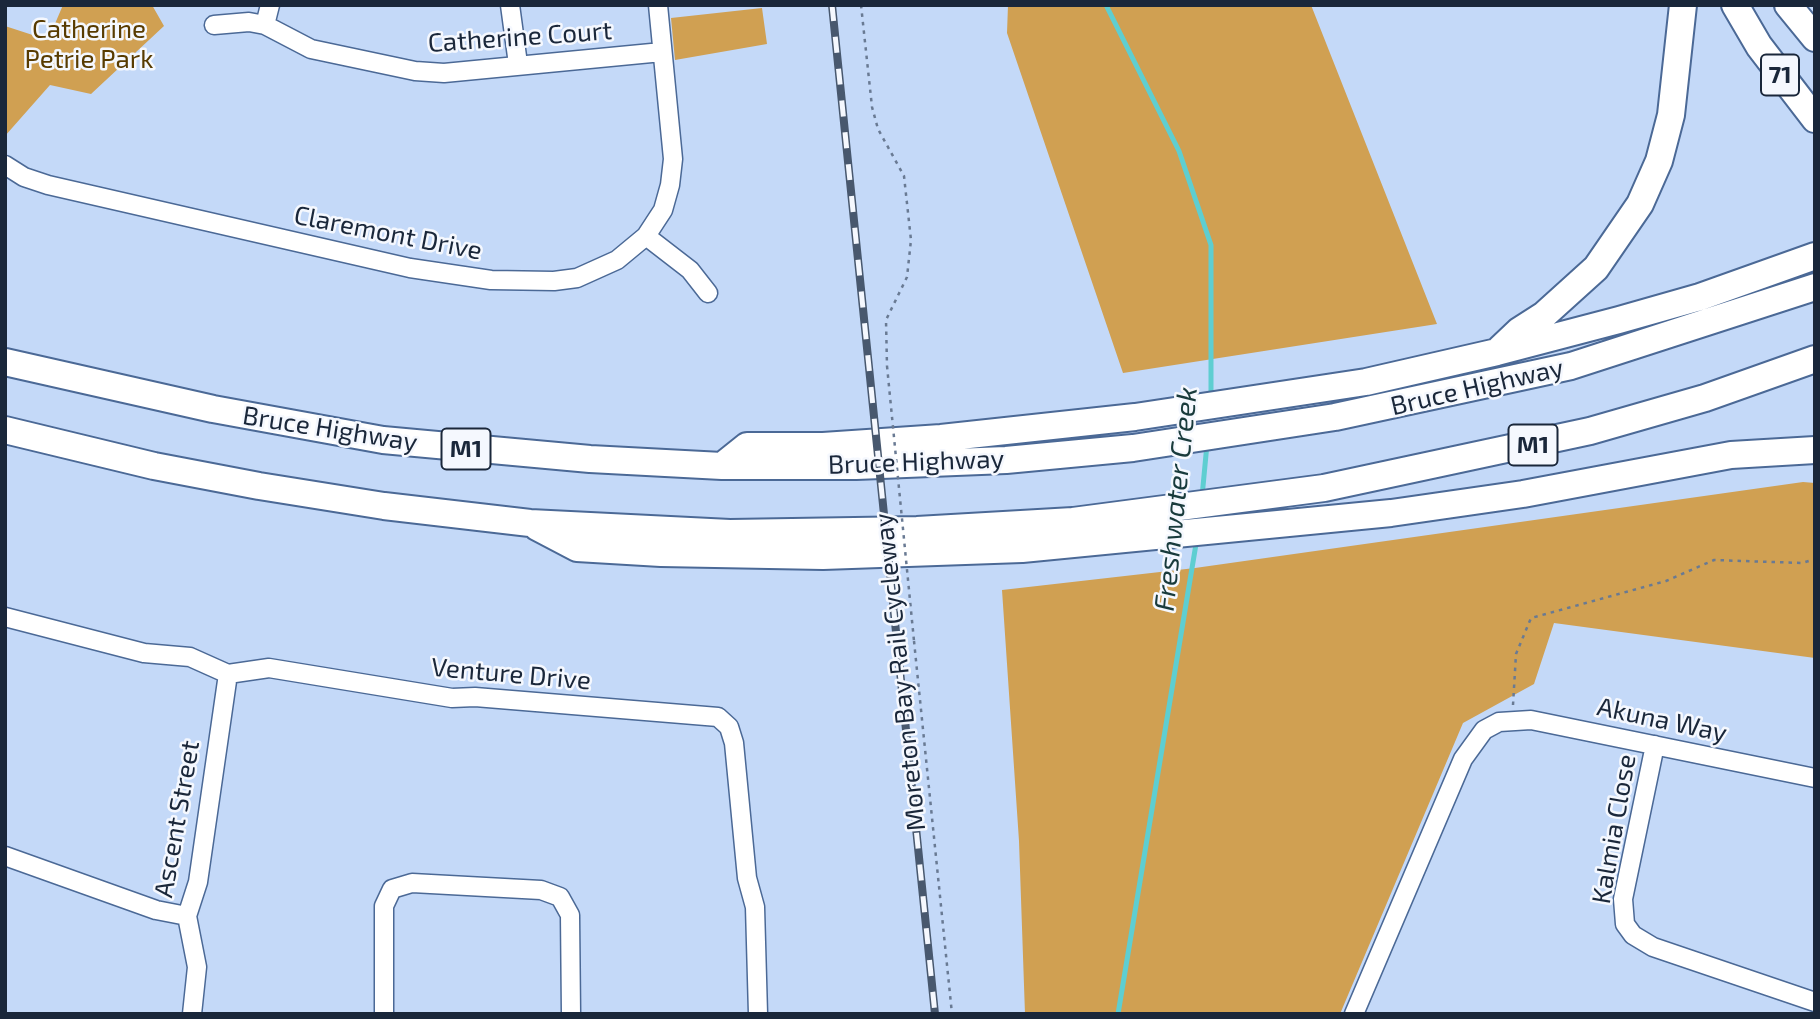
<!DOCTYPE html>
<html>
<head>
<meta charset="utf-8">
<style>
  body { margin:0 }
  #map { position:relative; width:1820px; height:1019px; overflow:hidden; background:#c4d9f8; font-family:"Exo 2",sans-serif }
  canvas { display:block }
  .frame { position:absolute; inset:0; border:7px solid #1a273a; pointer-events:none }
</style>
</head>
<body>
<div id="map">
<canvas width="1820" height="1019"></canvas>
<div class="frame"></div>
</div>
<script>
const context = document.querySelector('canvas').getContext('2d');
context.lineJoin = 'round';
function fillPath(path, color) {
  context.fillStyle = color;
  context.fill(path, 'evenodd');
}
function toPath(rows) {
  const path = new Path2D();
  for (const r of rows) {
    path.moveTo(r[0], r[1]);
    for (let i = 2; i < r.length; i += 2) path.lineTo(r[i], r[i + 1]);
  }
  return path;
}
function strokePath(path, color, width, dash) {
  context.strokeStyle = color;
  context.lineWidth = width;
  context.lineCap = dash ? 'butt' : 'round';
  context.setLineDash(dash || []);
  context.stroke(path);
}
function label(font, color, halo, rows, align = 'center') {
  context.font = font + ' "Exo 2",sans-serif';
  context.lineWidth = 5;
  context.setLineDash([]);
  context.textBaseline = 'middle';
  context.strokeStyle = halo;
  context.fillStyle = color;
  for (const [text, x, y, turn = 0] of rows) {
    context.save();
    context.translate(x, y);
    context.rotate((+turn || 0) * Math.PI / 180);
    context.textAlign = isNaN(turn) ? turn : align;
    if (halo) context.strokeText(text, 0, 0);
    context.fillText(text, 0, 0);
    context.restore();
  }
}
const green = toPath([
  [63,5,152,5,164,26,91,94,50,85,5,136,5,26,48,40],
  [1008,5,1311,5,1437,324,1123,373,1007,33],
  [762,8,767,44,675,60,671,18],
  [1803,482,1815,483,1815,658,1554,623,1534,684,1463,723,1340,1014,1025,1014,1019,841,1002,590,1195,568]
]);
const stream = toPath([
  [1106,5,1179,151,1211,245,1211,396],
  [1202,497,1207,444],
  [1118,1014,1197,538]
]);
const path = toPath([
  [861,5,872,107,878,129,904,176,911,240,907,277,886,320,887,366],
  [914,641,952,1014],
  [1513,705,1516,654,1531,618,1666,581,1714,560,1802,563,1815,559]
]);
const minor = toPath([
  [510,5,518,64],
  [214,25,249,22,265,25,311,49,415,71,444,73,662,52],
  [265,25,270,5],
  [5,165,24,177,48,185,410,268,491,280,554,281,577,278,617,260,646,236,663,210,670,185,673,159,658,5],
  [646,236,690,270,708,293],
  [5,617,144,653,190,657,228,674,269,668,452,698,475,697,718,717,729,727,734,743,747,878,755,907,758,1014],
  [1655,745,1623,899,1625,924,1633,935,1653,947,1815,1002],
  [5,856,156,910,187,916],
  [192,1014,197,967,187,916,198,882,228,674],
  [384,1014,384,906,392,889,412,883,541,890,560,897,570,915,571,1014],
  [1354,1014,1463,759,1484,730,1499,722,1531,720,1815,778]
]);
const highway = toPath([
  [1735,5,1759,46,1815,119],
  [1788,5,1815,38],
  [1500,349,1519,331,1544,315,1596,268,1640,204,1659,161,1671,115,1683,5],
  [5,362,213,409,383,440,590,459,722,466,856,466,1006,460,1133,448,1335,417,1571,366,1815,287],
  [5,430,154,466,259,486,384,506,530,523,730,533,917,530,1073,521,1324,488,1590,431,1705,398,1815,359],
  [722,466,747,446,823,446,941,438,1135,417,1366,382,1497,352,1619,320,1700,297,1815,256],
  [537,527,577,548,661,553,823,556,1022,549,1391,513,1523,494,1731,455,1815,450]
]);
const rail = toPath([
  [832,5,935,1014]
]);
const pathBridge = toPath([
  [887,366,914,641]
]);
const shields = [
  [1780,75,38],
  [1533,445,49],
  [466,449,49]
];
const shieldNames = [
  ["71",1780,75],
  ["M1",1533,445],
  ["M1",466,449]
];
const parkNames = [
  ["Catherine",89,29],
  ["Petrie Park",89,59]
];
const streetNames = [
  ["Catherine Court",520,37,-4],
  ["Claremont Drive",388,233,11],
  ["Bruce Highway",1477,387,-13],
  ["Bruce Highway",330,429,9],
  ["Bruce Highway",916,462,-2],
  ["Moreton Bay Rail Cycleway",900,672,-96],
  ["Venture Drive",511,674,5],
  ["Akuna Way",1662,720,12],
  ["Ascent Street",177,819,-80],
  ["Kalmia Close",1614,829,-80]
];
const waterNames = [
  ["Freshwater Creek",1176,499,-84]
];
fillPath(green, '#d0a052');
strokePath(stream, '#5eced1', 5);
strokePath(minor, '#4b6996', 21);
strokePath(highway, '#4b6996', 30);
strokePath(path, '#697a93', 2.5, [3.5, 5]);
strokePath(minor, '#fff', 18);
strokePath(highway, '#fff', 26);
strokePath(rail, '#48586e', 8);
strokePath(rail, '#f5f8fe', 5, [16]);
strokePath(pathBridge, '#697a93', 2.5, [3.5, 5]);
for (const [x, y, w] of shields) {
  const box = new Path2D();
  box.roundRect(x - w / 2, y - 20.5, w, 41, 5);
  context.fillStyle = '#f5f8fe';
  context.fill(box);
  strokePath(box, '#1a273a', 2);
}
label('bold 24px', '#1a273a', null, shieldNames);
label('26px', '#583b00', '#f5f8fe', parkNames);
label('26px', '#1a273a', '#f5f8fe', streetNames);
label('italic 28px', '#193b3c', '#f5f8fe', waterNames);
</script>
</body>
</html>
